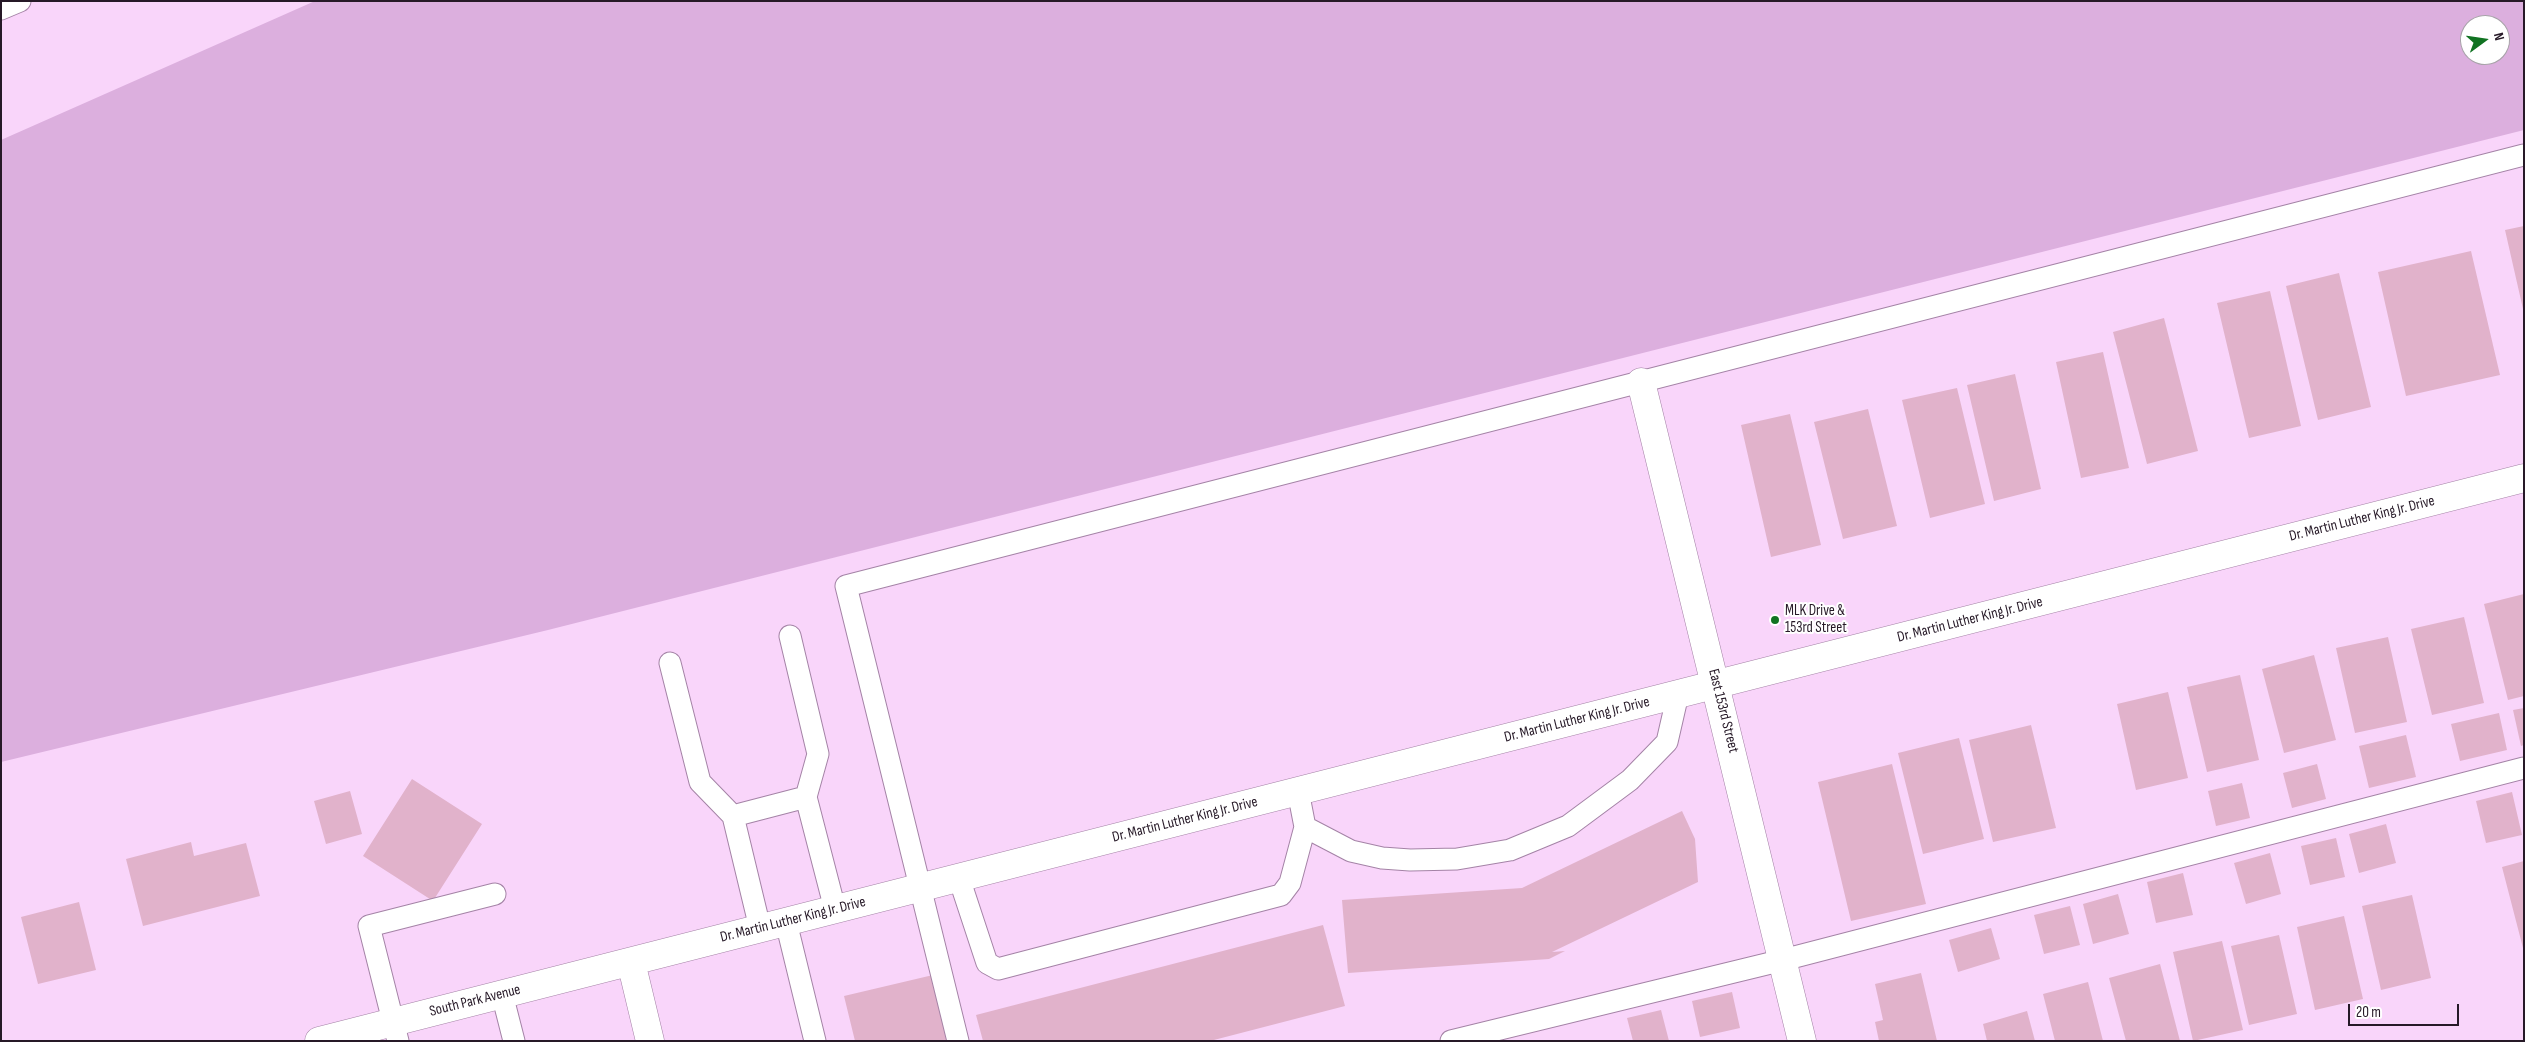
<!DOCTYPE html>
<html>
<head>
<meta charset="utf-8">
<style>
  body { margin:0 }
  #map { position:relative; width:2525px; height:1042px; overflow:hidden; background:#f9d5fa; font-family:"Sofia Sans Condensed",sans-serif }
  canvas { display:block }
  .frame { position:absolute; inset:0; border:2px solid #261927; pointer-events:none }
  .north { position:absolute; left:2460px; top:15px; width:50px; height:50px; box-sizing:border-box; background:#fff; border:1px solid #a8a3a9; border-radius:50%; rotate:76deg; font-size:14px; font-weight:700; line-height:20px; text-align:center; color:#261927 }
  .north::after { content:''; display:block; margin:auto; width:18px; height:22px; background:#117322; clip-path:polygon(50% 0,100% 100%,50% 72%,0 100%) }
  .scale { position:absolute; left:2348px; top:1004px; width:111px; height:22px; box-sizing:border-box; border:2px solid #261927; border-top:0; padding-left:6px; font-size:15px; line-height:18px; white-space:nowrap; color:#261927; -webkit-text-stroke:4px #fff; paint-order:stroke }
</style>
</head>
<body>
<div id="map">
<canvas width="2525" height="1042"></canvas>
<div class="frame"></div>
<div class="north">N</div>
<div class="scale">20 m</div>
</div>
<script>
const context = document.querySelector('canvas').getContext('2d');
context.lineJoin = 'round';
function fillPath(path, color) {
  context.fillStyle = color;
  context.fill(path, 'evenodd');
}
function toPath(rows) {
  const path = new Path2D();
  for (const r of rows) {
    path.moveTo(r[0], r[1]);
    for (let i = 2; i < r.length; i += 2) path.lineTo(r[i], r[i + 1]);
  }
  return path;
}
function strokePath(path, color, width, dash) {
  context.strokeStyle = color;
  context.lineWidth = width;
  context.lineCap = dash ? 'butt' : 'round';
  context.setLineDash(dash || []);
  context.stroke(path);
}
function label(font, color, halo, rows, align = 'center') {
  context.font = font + ' "Sofia Sans Condensed",sans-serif';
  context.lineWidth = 4;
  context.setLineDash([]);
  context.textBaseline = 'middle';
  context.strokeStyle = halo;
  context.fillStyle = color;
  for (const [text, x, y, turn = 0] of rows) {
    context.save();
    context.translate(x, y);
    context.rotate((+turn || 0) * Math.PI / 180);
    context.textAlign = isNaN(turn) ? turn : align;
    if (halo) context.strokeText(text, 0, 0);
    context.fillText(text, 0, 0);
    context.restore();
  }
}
const green = toPath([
  [315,1,2524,1,2524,130,548,630,1,762,1,140],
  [2470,25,2500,25,2500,55,2470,55]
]);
const building = toPath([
  [2524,226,2524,309,2523,309,2505,230],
  [2471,251,2500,375,2406,396,2378,272],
  [2339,273,2371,407,2318,420,2286,286],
  [2270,291,2301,426,2249,438,2217,303],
  [2164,318,2198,451,2147,464,2113,332],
  [2103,352,2129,468,2081,478,2056,362],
  [2015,374,2041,489,1994,501,1967,385],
  [1957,388,1985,504,1930,518,1902,400],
  [1868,409,1897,526,1843,539,1814,422],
  [1790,414,1821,545,1771,557,1741,425],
  [2524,594,2524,696,2508,700,2484,604],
  [2464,617,2484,703,2432,715,2411,629],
  [2388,637,2407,722,2355,733,2336,648],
  [2314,655,2336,740,2284,753,2262,669],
  [2240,675,2259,760,2207,772,2187,687],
  [2168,692,2188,778,2136,790,2117,704],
  [2524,708,2524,745,2521,746,2513,710],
  [2499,713,2507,750,2460,761,2451,724],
  [2031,725,2056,828,1993,842,1969,740],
  [2406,735,2416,777,2369,788,2359,746],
  [1959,738,1984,839,1923,854,1898,753],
  [1892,764,1926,904,1851,921,1818,782],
  [2317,764,2326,799,2292,808,2283,773],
  [412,779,482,824,433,901,363,856],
  [2242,783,2250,818,2216,826,2208,791],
  [350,791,362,834,326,844,314,801],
  [2512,792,2522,835,2486,843,2476,801],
  [1682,811,1695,839,1698,882,1552,952,1565,951,1549,959,1348,973,1342,900,1522,888],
  [2386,824,2396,863,2359,873,2349,834],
  [2336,838,2345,877,2310,885,2301,846],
  [191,842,194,856,246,843,260,896,143,926,126,859],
  [2270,853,2281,894,2246,904,2234,863],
  [2524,861,2524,947,2523,948,2502,867],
  [2183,873,2193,915,2156,923,2147,882],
  [2118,894,2129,934,2093,944,2083,904],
  [2412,895,2431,978,2381,990,2362,906],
  [79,902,96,970,38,984,21,917],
  [2070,906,2080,945,2044,954,2034,915],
  [2344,916,2363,999,2315,1010,2297,927],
  [1323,925,1345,1006,1210,1041,983,1041,976,1015],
  [1991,928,2000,959,1958,972,1949,940],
  [2279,935,2297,1014,2249,1025,2231,946],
  [2222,941,2243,1030,2193,1041,2173,952],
  [2160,964,2180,1041,2126,1041,2109,978],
  [1921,973,1937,1041,1879,1041,1875,1022,1883,1020,1875,984],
  [933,975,948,1041,855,1041,844,996],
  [2088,982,2103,1041,2055,1041,2043,994],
  [1732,992,1740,1028,1700,1037,1692,1001],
  [1661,1010,1669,1041,1633,1041,1627,1018],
  [2027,1011,2035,1041,1987,1041,1983,1024]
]);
const service = toPath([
  [1,9,20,1],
  [790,636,818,754,806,797,835,909],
  [670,663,700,782,733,816,760,928],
  [1298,791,1305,827,1351,851,1382,858,1410,860,1457,859,1510,850,1568,826,1630,780,1667,742,1678,694],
  [733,816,806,797],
  [959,878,987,963,998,969,1281,895,1290,883,1305,827],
  [786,922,815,1041],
  [502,994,514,1041],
  [398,1041,369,926,495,894],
  [958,1041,846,586,2524,155],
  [1451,1041,1783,960,2524,768]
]);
const minor = toPath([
  [1641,382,1802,1041]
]);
const tertiary = toPath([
  [631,962,650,1041],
  [319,1041,2524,478]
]);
const markers = [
  [1775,620,5,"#117322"]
];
const streetNames = [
  ["Dr. Martin Luther King Jr. Drive",2362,519,-14],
  ["Dr. Martin Luther King Jr. Drive",1970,620,-14],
  ["East 153rd Street",1723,711,76],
  ["Dr. Martin Luther King Jr. Drive",1577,720,-14],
  ["Dr. Martin Luther King Jr. Drive",1185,820,-14],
  ["Dr. Martin Luther King Jr. Drive",793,920,-14],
  ["South Park Avenue",475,1001,-14]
];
const poiNames = [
  ["MLK Drive &",1785,611],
  ["153rd Street",1785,628]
];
fillPath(green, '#dcafde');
fillPath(building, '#e1b2cb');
strokePath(service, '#a483a6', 23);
strokePath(minor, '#a483a6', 29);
strokePath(tertiary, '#a483a6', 29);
strokePath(service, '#fff', 21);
strokePath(minor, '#fff', 28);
strokePath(tertiary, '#fff', 28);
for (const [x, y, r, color] of markers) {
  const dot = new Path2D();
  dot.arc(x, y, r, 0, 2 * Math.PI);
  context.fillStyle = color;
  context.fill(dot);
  strokePath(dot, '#fff', 2);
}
label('15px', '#261927', '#fff', streetNames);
label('15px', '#261927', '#fff', poiNames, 'left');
</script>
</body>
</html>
